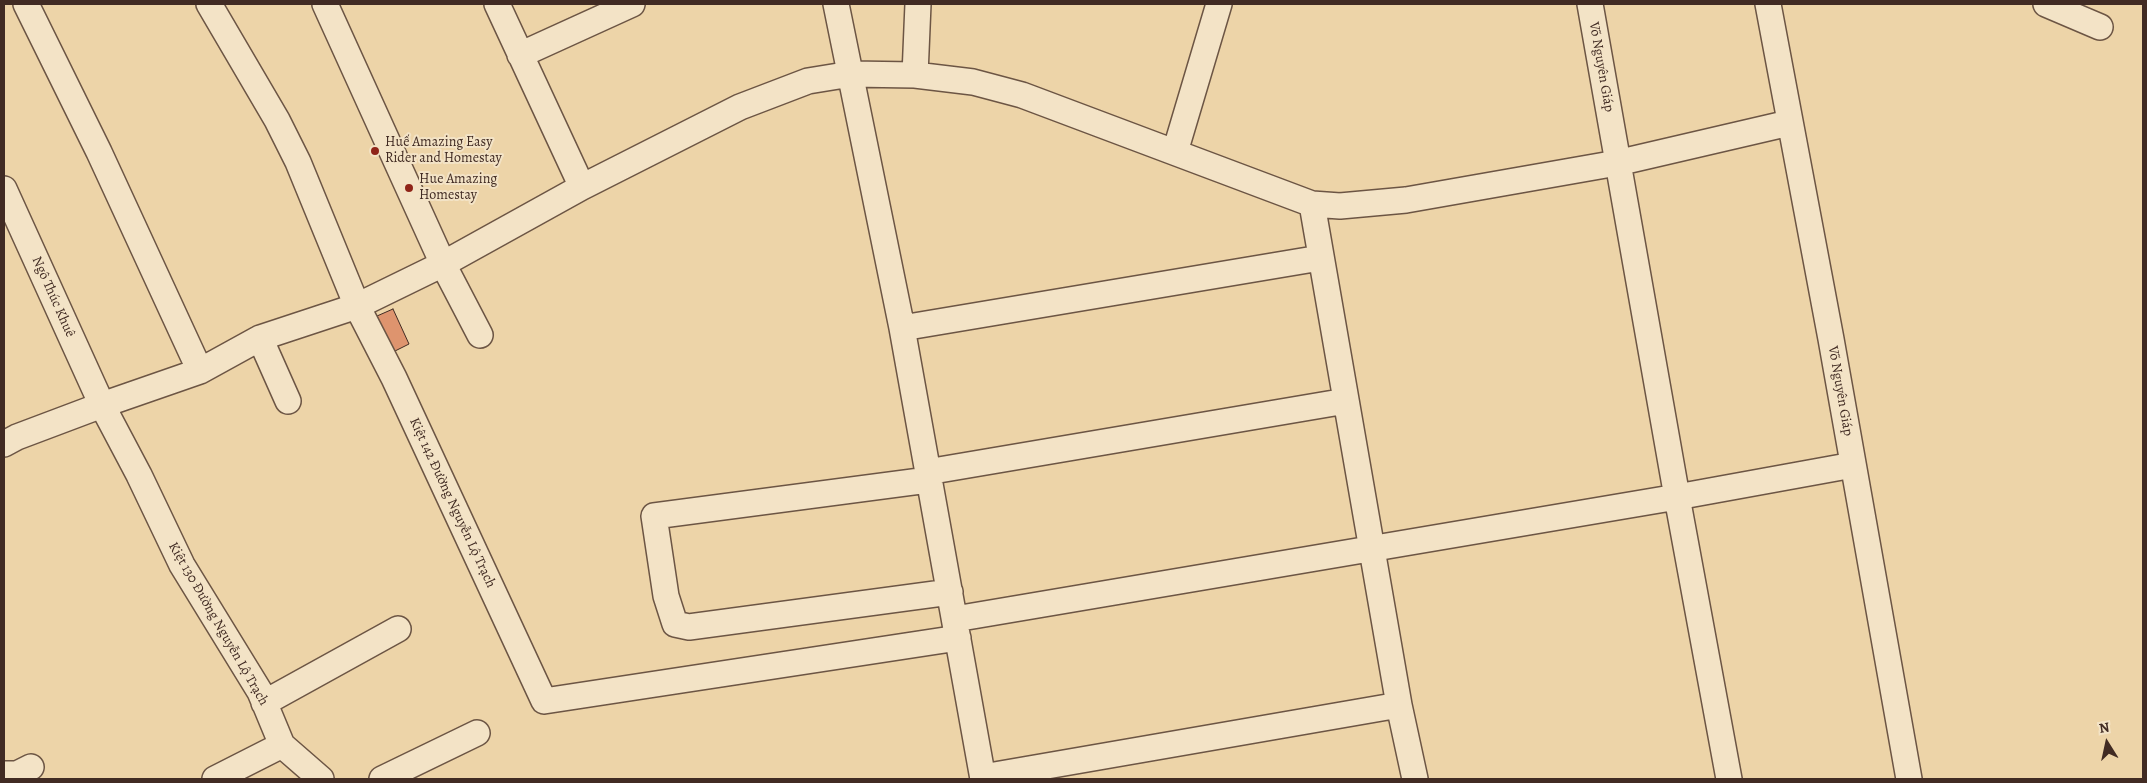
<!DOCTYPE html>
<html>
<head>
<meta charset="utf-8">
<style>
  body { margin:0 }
  #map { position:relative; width:2147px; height:783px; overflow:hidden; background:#edd4a8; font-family:Alegreya,serif }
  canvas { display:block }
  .frame { position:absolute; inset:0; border:5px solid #412b23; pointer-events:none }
  .north { position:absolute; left:2082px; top:718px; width:50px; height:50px; -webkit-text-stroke:4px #f3e3c6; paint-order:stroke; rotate:350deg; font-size:14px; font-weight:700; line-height:20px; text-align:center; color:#412b23 }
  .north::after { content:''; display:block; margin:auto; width:18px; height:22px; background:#412b23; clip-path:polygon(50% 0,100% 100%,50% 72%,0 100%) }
</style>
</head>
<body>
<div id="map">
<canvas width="2147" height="783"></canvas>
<div class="frame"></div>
<div class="north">N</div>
</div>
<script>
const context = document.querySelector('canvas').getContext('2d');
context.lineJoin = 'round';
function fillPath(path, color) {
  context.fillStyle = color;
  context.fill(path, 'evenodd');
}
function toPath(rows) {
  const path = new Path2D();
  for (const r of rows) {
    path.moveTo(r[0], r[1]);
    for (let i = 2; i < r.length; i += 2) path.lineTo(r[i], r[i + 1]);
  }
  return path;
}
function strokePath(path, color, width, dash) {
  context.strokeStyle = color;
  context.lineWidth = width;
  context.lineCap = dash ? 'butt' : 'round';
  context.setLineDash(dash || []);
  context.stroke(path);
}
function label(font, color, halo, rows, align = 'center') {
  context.font = font + ' Alegreya,serif';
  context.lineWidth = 4;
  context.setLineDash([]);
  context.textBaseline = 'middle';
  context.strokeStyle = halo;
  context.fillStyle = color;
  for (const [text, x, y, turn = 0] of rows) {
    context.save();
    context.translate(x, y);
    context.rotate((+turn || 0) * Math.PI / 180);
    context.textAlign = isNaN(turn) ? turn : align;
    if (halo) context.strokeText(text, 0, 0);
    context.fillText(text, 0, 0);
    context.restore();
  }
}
const building = toPath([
  [393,309,409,344,393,352,377,316,393,309]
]);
const minor = toPath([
  [26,4,99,152,200,371],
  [209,4,277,120,298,162,357,306,394,378,544,701,958,638],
  [325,4,443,264,480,335],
  [497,4,582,187],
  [836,4,902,328,983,779],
  [1590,4,1677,497,1729,779],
  [1768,4,1831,339,1909,779],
  [2046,4,2100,27],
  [520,55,632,4],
  [915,75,918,4],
  [1175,152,1219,4],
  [4,189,102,405,139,475,182,565,260,692,282,745,321,779],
  [1312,204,1399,705,1415,779],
  [902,328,1320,258],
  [260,338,288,401],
  [4,444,17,437,102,405,200,371,260,338,357,306,443,264,582,187,740,107,808,81,851,74,915,75,973,82,1022,95,1312,204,1340,206,1406,200,1617,163,1789,123],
  [927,472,1346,401],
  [928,480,654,516,666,596,675,624,689,627,950,592],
  [955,619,1677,497,1853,465],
  [264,703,398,629],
  [4,774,17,774,31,767],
  [983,777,1399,705],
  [215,779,282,745],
  [382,779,477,733]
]);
const markers = [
  [375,151,5,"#8f2418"],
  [409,188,5,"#8f2418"]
];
const streetNames = [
  ["Võ Nguyên Giáp",1601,67,80],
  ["Ngô Thúc Khuê",53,297,66],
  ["Võ Nguyên Giáp",1840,391,80],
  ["Kiệt 142 Đường Nguyễn Lộ Trạch",452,503,65],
  ["Kiệt 130 Đường Nguyễn Lộ Trạch",218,624,60]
];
const poiNames = [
  ["Huế Amazing Easy",385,143],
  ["Rider and Homestay",385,159],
  ["Hue Amazing",419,180],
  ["Homestay",419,196]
];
fillPath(building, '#de946e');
strokePath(building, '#412b23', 1);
strokePath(minor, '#6c5544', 28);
strokePath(minor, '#f3e3c6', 25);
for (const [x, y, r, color] of markers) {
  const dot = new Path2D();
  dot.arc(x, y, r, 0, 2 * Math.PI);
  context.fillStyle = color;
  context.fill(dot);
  strokePath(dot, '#f3e3c6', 2);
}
label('14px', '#412b23', '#f3e3c6', streetNames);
label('14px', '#412b23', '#f3e3c6', poiNames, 'left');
</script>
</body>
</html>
